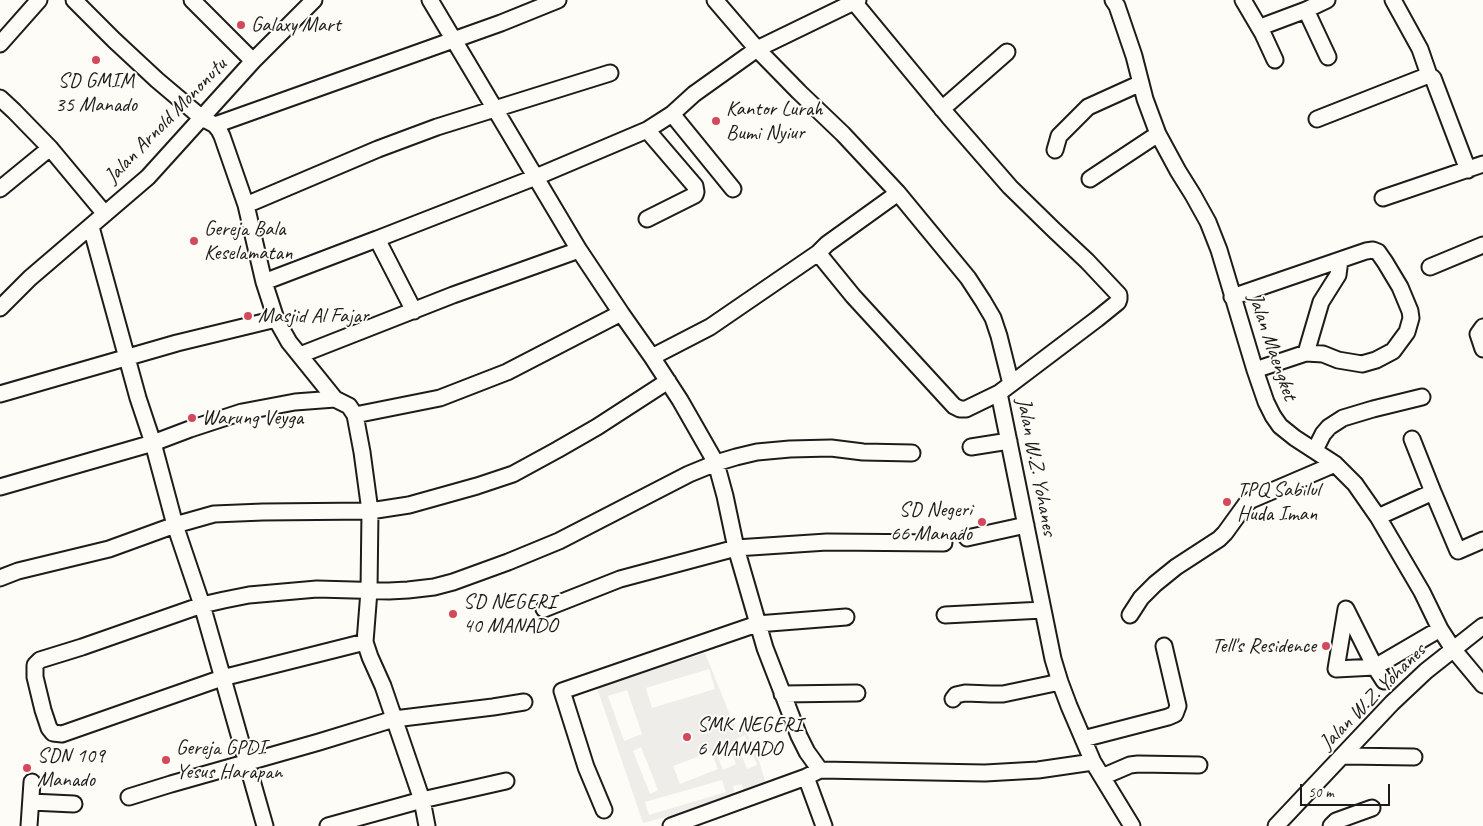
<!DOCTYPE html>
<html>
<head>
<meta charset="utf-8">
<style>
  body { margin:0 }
  #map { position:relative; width:1483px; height:826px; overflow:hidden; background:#fdfcf7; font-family:Caveat,sans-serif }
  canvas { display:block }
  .scale { position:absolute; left:1300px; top:784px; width:90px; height:22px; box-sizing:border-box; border:2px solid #1c1c1c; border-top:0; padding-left:6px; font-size:15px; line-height:18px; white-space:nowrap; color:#1c1c1c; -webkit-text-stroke:4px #fdfcf7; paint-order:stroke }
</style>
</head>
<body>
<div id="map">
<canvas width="1483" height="826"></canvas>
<div class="scale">50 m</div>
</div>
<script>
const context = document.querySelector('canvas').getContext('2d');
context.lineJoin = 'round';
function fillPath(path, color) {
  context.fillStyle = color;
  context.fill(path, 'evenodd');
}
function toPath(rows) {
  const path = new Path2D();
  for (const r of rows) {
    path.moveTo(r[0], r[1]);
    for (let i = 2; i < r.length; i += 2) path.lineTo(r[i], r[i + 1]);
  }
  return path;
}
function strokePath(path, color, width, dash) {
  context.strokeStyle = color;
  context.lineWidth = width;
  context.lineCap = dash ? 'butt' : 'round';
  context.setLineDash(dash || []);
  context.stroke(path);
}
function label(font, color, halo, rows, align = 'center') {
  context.font = font + ' Caveat,sans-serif';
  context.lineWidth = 4;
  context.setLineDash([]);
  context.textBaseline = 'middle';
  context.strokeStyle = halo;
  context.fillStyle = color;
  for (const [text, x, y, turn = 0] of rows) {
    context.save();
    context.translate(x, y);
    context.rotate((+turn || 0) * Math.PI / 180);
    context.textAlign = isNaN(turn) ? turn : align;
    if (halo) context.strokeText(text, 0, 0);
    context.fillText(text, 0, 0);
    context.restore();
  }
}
const built = toPath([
  [705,653,736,730,745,730,759,761,770,796,723,802,643,823,597,688],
  [709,669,715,689,652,708,646,688],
  [627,690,642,734,624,741,608,696],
  [745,735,757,765,747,769,735,740],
  [641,747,658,790,650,794,633,751],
  [729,747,736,764,723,770,716,752],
  [711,752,718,769,680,784,673,766],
  [722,780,726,792,649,815,645,802],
  [742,784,745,798,736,799,733,786]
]);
const minor = toPath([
  [74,0,114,40,157,80,202,118,215,125,219,130,222,136,246,205,264,282,276,319,289,342,335,399],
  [192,0,253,61],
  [430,0,579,250],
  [715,0,757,49,799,92,843,134,898,193,968,278,983,301,993,318,999,336,1011,384,999,393,1053,659,1060,682,1069,706,1093,762,1132,826],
  [1113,0,1117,6,1134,56,1145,99,1158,134,1178,171,1193,195,1208,222,1219,250,1255,370,1266,402,1273,416,1280,426,1295,438,1335,464,1355,484,1378,517,1395,546,1422,592,1440,629,1453,649,1483,685],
  [1243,0,1263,34,1275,60],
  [1327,0,1306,10,1328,57],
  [1393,0,1420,49,1429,75],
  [854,2,949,117,1010,187,1054,230,1087,261,1119,295,1119,299,1118,302,1097,319,1011,384],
  [1266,25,1306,10],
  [0,44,39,0],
  [0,98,14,111,50,148,105,214],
  [942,109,1007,52],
  [672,114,733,189],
  [1317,119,1429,75,1433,78,1468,170],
  [215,125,501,23,558,0],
  [647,130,695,186,696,192,695,195,647,219],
  [1055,150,1059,136,1088,107,1141,83],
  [1090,179,1158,134],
  [0,189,50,148],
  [1383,198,1483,164],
  [246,205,378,149,437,127,610,73],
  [91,227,138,398,153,443,175,525,202,605,265,826],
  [377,239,536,177,647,130,672,114,694,94,757,49,858,0],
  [818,253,853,296,954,406,960,409,966,409,999,393],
  [1430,267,1483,245],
  [264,282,377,239,414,311],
  [1232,297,1366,251,1373,250,1378,252,1385,262,1400,287,1410,311,1411,318,1407,332,1393,351,1376,360,1362,364,1338,360,1323,354,1306,353,1255,370],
  [0,308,30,278,148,177,253,61,314,0],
  [1483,327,1478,334,1483,349],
  [1306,353,1321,302,1338,275,1340,260],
  [300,355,453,295,579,250,621,313],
  [652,357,710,327,818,253,827,244,898,193],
  [0,394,177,343,276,319],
  [355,415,440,398,507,372,621,313,652,357,680,400,716,463,725,496,736,548,765,648,799,736,807,752,820,770],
  [971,447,1009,441],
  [1315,450,1323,434,1329,427,1343,418,1373,409,1422,397],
  [0,487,153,443,190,429,242,412,295,402,335,399,349,406,355,415,362,452,370,511,369,591,365,642,370,657,383,686,422,800,427,826],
  [1433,492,1458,551,1483,540],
  [1378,517,1433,492,1412,439],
  [967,538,1026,525],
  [0,578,18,571,109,549,175,525,214,514,263,512,370,511,409,505,477,486,513,474,557,450,597,427,668,381],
  [544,609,620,579,736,548,827,542,944,543],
  [945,615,1043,610],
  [1130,615,1141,598,1155,584,1176,567,1219,539,1225,533,1246,504,1251,500,1335,464],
  [365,642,222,678,62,734,53,733,49,728,43,710,35,677,35,665,40,660,82,647,202,605,224,600,249,595,317,589,389,591,408,590,434,587,453,582,508,562,559,541,689,474,716,463,736,457,757,452,790,449,831,448,863,452,912,453],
  [1384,681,1375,667,1346,609,1336,669,1375,667,1440,629],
  [782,694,857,693],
  [953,699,956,695,965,693,991,694,1003,694,1060,682],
  [1083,739,1168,717,1175,714,1178,706,1164,646],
  [1344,756,1414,757],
  [806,777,824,826],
  [1102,777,1130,765,1138,764,1199,765],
  [129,797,171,784,319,742,394,719,493,707,524,702],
  [31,802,74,804],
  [604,810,586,767,562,691,757,624,846,617],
  [29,826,32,782],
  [328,826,422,800,506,781],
  [671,826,806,777,820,770,985,773,1038,770,1093,762],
  [1276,826,1392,703,1426,671,1483,626],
  [1331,826,1336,821,1372,808]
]);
const markers = [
  [241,25,5,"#d1495b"],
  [96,60,5,"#d1495b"],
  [716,121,5,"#d1495b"],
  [194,241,5,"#d1495b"],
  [248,316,5,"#d1495b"],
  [192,418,5,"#d1495b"],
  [1227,502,5,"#d1495b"],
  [982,522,5,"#d1495b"],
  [453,614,5,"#d1495b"],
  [1326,646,5,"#d1495b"],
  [687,737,5,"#d1495b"],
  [166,760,5,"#d1495b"],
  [27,768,5,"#d1495b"]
];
const poiNames = [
  ["Galaxy Mart",251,25],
  ["SD GMIM",96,81,"center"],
  ["35 Manado",96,105,"center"],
  ["Kantor Lurah",726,109],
  ["Bumi Nyiur",726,133],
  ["Gereja Bala",204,229],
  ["Keselamatan",204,253],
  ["Masjid Al Fajar",258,316],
  ["Warung Veyga",202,418],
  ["TPQ Sabilul",1237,490],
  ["Huda Iman",1237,514],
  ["SD Negeri",972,510,"right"],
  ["66 Manado",972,534,"right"],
  ["SD NEGERI",463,602],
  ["40 MANADO",463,626],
  ["Tell's Residence",1316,646,"right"],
  ["SMK NEGERI",697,725],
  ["6 MANADO",697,749],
  ["Gereja GPDI",176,748],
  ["Yesus Harapan",176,772],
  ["SDN 109",37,756],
  ["Manado",37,780]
];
const streetNames = [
  ["Jalan Arnold Mononutu",166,121,-46],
  ["Jalan Maengket",1272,347,71],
  ["Jalan W.Z. Yohanes",1036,467,79],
  ["Jalan W.Z. Yohanes",1373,697,-45]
];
fillPath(built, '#eeede9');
strokePath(minor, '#1c1c1c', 19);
strokePath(minor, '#fdfcf7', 15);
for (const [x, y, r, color] of markers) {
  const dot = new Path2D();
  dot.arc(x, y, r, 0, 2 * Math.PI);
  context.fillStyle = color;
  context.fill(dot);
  strokePath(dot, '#fdfcf7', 2);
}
label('21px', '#1c1c1c', '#fdfcf7', poiNames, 'left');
label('21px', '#1c1c1c', '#fdfcf7', streetNames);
</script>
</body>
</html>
